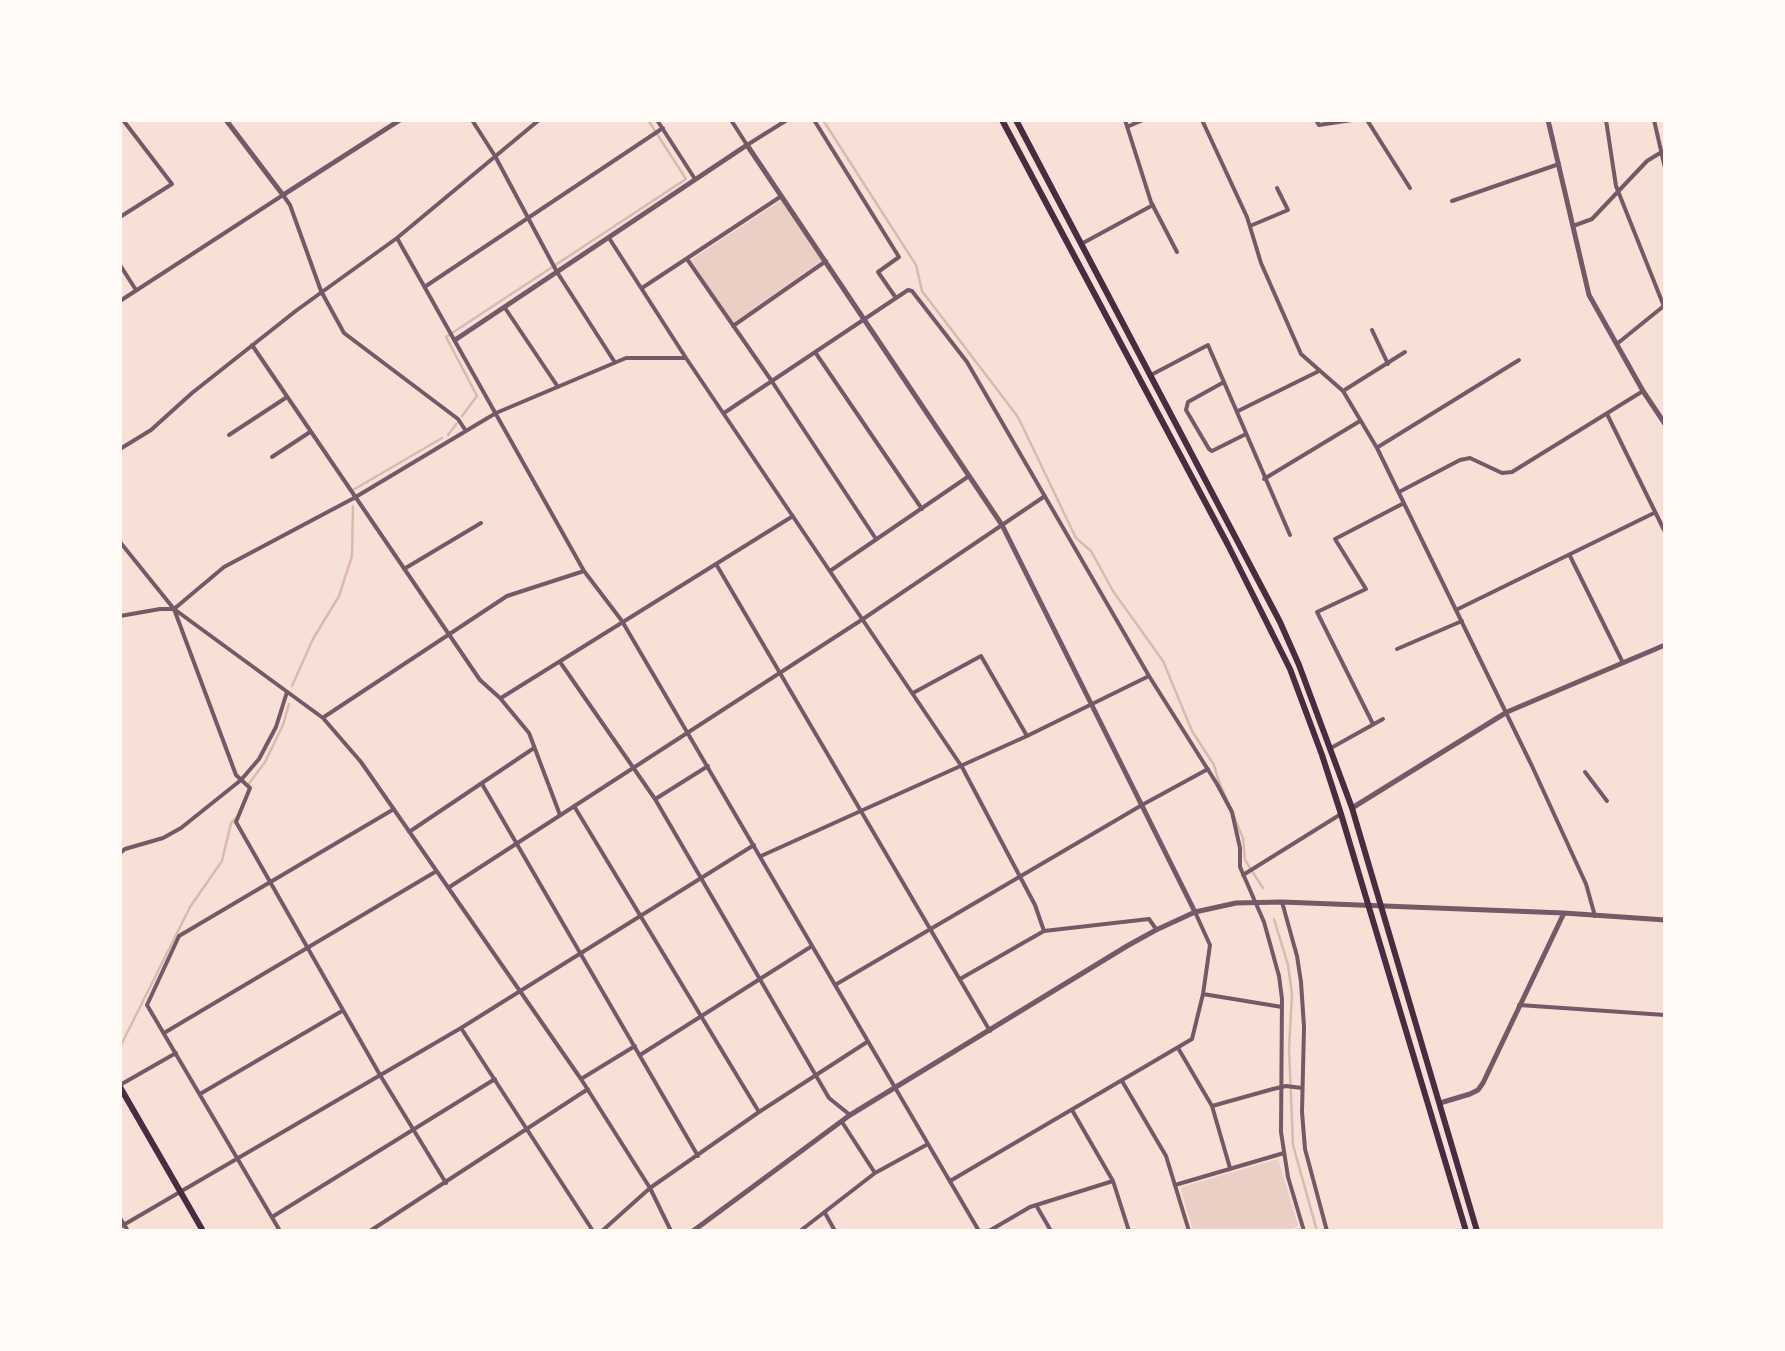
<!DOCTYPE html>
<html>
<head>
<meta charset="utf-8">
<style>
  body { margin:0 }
  #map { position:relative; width:1785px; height:1351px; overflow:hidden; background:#f7e1d7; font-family:Overpass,sans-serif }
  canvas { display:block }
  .frame { position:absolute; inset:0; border:122px solid #fffaf5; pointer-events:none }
</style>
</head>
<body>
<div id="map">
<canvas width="1785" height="1351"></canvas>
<div class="frame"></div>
</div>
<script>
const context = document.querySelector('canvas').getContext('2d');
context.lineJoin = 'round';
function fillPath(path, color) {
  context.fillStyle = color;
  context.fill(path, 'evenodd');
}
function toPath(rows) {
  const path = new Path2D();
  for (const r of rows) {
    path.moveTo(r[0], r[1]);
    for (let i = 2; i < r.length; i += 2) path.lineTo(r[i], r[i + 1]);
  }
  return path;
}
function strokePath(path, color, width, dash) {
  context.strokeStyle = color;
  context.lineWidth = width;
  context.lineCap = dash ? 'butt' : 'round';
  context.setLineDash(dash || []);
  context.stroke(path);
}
const green = toPath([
  [783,199,822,260,733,323,691,260],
  [1278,1159,1298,1225,1297,1227,1283,1231,1193,1231,1181,1190,1182,1187]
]);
const stream = toPath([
  [823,120,916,265,922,291,1018,417,1076,538,1091,551,1113,591,1163,661,1192,731,1214,765,1218,779,1243,838,1245,860,1263,888],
  [462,416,477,396,446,337,686,179,648,120],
  [448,435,457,423],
  [353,490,442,438],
  [292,686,313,639,339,596,352,556,353,506],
  [247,786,265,762,283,725,289,704],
  [1274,919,1288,965,1292,994,1289,1049,1293,1145,1317,1231],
  [120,1047,190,907,222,861,231,823,237,817]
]);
const minor = toPath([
  [472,120,495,156,557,272,614,361],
  [657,120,695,179],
  [731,120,747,145,787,120],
  [814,120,899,257,878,272,896,298],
  [1125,120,1151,202,1177,252],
  [1202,120,1247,217,1261,263,1301,354,1343,391,1377,448,1532,766,1586,884,1595,916],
  [1316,120,1319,125,1352,120],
  [1367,120,1410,188],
  [1606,120,1616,186,1665,309],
  [1654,120,1665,168],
  [1129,126,1143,120],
  [1452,201,1559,164],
  [120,217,172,184,123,120],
  [1250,226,1288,210,1277,188],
  [1573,226,1592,219,1647,161,1660,153],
  [397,238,584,571,622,621,979,1231],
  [609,238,686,358,962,767,1035,905,1044,931],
  [1083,243,1153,205],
  [687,259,771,380,876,539],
  [120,265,136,290],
  [426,286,663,128],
  [642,288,780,197],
  [120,301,283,195,290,205,321,291,344,333,458,419,466,431],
  [505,308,558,387],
  [733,326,826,261],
  [1372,330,1388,364],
  [1618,343,1665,305],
  [252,345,480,680,500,698,529,733,560,815],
  [815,352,922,509],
  [1151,375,1208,345,1290,535],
  [1224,382,1188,402,1186,410,1209,449,1212,451,1244,435],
  [1343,391,1405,352],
  [1238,411,1319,371],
  [724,413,908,290,912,291,967,362,1149,676,1217,784,1232,812,1240,848,1240,867,1264,922,1279,976,1282,999,1281,1132,1288,1177,1304,1231],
  [1607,414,1665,532],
  [229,435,287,397],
  [1378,447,1519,360],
  [120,449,151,430,192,393,297,310,397,238,539,120],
  [272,457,310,432],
  [1264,479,1360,421],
  [1399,492,1460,460,1470,458,1502,473,1512,472,1643,391],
  [120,542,174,609,323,718,361,762,581,1079,650,1188,671,1231],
  [1570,556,1623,663],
  [716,564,990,1031],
  [404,569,481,523],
  [830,571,969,476],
  [174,609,236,775,250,788,236,822,380,1075,446,1183],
  [1456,610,1654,513],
  [120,616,160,609,174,609,224,567,354,498,496,413,626,358,686,358],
  [1397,649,1462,621],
  [560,662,655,799,829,1098,850,1115],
  [913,693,981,656,1027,736],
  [501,698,793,516],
  [324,717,507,596,584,571],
  [1373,724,1317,612,1366,589,1335,539,1404,503],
  [1331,748,1383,719],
  [1585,772,1607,801],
  [482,784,698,1156],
  [657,798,708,766],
  [574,806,759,1112],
  [409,832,534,748],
  [120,853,125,849,163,838,181,828,241,780,259,759,276,727,287,692],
  [761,856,1027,736,1149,676],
  [1243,875,1341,814],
  [448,888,863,619,1045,496],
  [1282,902,1297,956,1301,982,1304,1027,1302,1112,1305,1149,1327,1231],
  [960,979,1044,931,1149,919,1156,929],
  [835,985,1142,805,1208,769],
  [1203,994,1282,1007],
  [1519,1005,1665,1015],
  [461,1028,593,1231],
  [164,1033,435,872],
  [1178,1048,1212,1106,1230,1168],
  [640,1055,812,946],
  [581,1079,635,1046],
  [1122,1081,1166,1156,1189,1231],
  [120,1085,176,1053],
  [200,1094,342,1011],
  [1212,1106,1273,1089,1286,1086,1302,1088],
  [1072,1110,1113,1181,1129,1231],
  [842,1122,875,1173],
  [950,1181,1192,1039,1203,994,1210,945,1195,912],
  [1175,1185,1284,1153],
  [1036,1205,1051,1231],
  [825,1213,835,1231],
  [272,1217,495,1079],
  [120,1218,128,1231],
  [120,1227,461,1028,754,845],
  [280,1231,147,1005,179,936,394,809],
  [370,1231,588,1089],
  [602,1231,650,1188,759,1112,867,1042],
  [800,1231,875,1173,928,1144],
  [989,1231,1030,1207,1113,1181]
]);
const tertiary = toPath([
  [226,120,283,195,400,120],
  [1548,120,1589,295,1643,391,1665,424],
  [455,340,747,145,1002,525,1195,912],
  [1352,808,1507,712,1665,645],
  [1440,1103,1470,1094,1478,1090,1483,1083,1564,913],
  [693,1231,850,1115,1127,946,1156,930,1195,912,1236,903,1282,902,1564,913,1665,920]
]);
const secondary = toPath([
  [120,1087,203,1231]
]);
const trunk = toPath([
  [1002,120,1228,545,1290,669,1322,755,1341,814,1466,1231],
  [1016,120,1280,622,1299,665,1352,808,1477,1231]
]);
fillPath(green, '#ebcfc5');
strokePath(stream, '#dcb8b0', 2.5);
strokePath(minor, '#755966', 4);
strokePath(tertiary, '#755966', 5);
strokePath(secondary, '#4a2c40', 6);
strokePath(trunk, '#4a2c40', 6);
</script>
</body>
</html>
